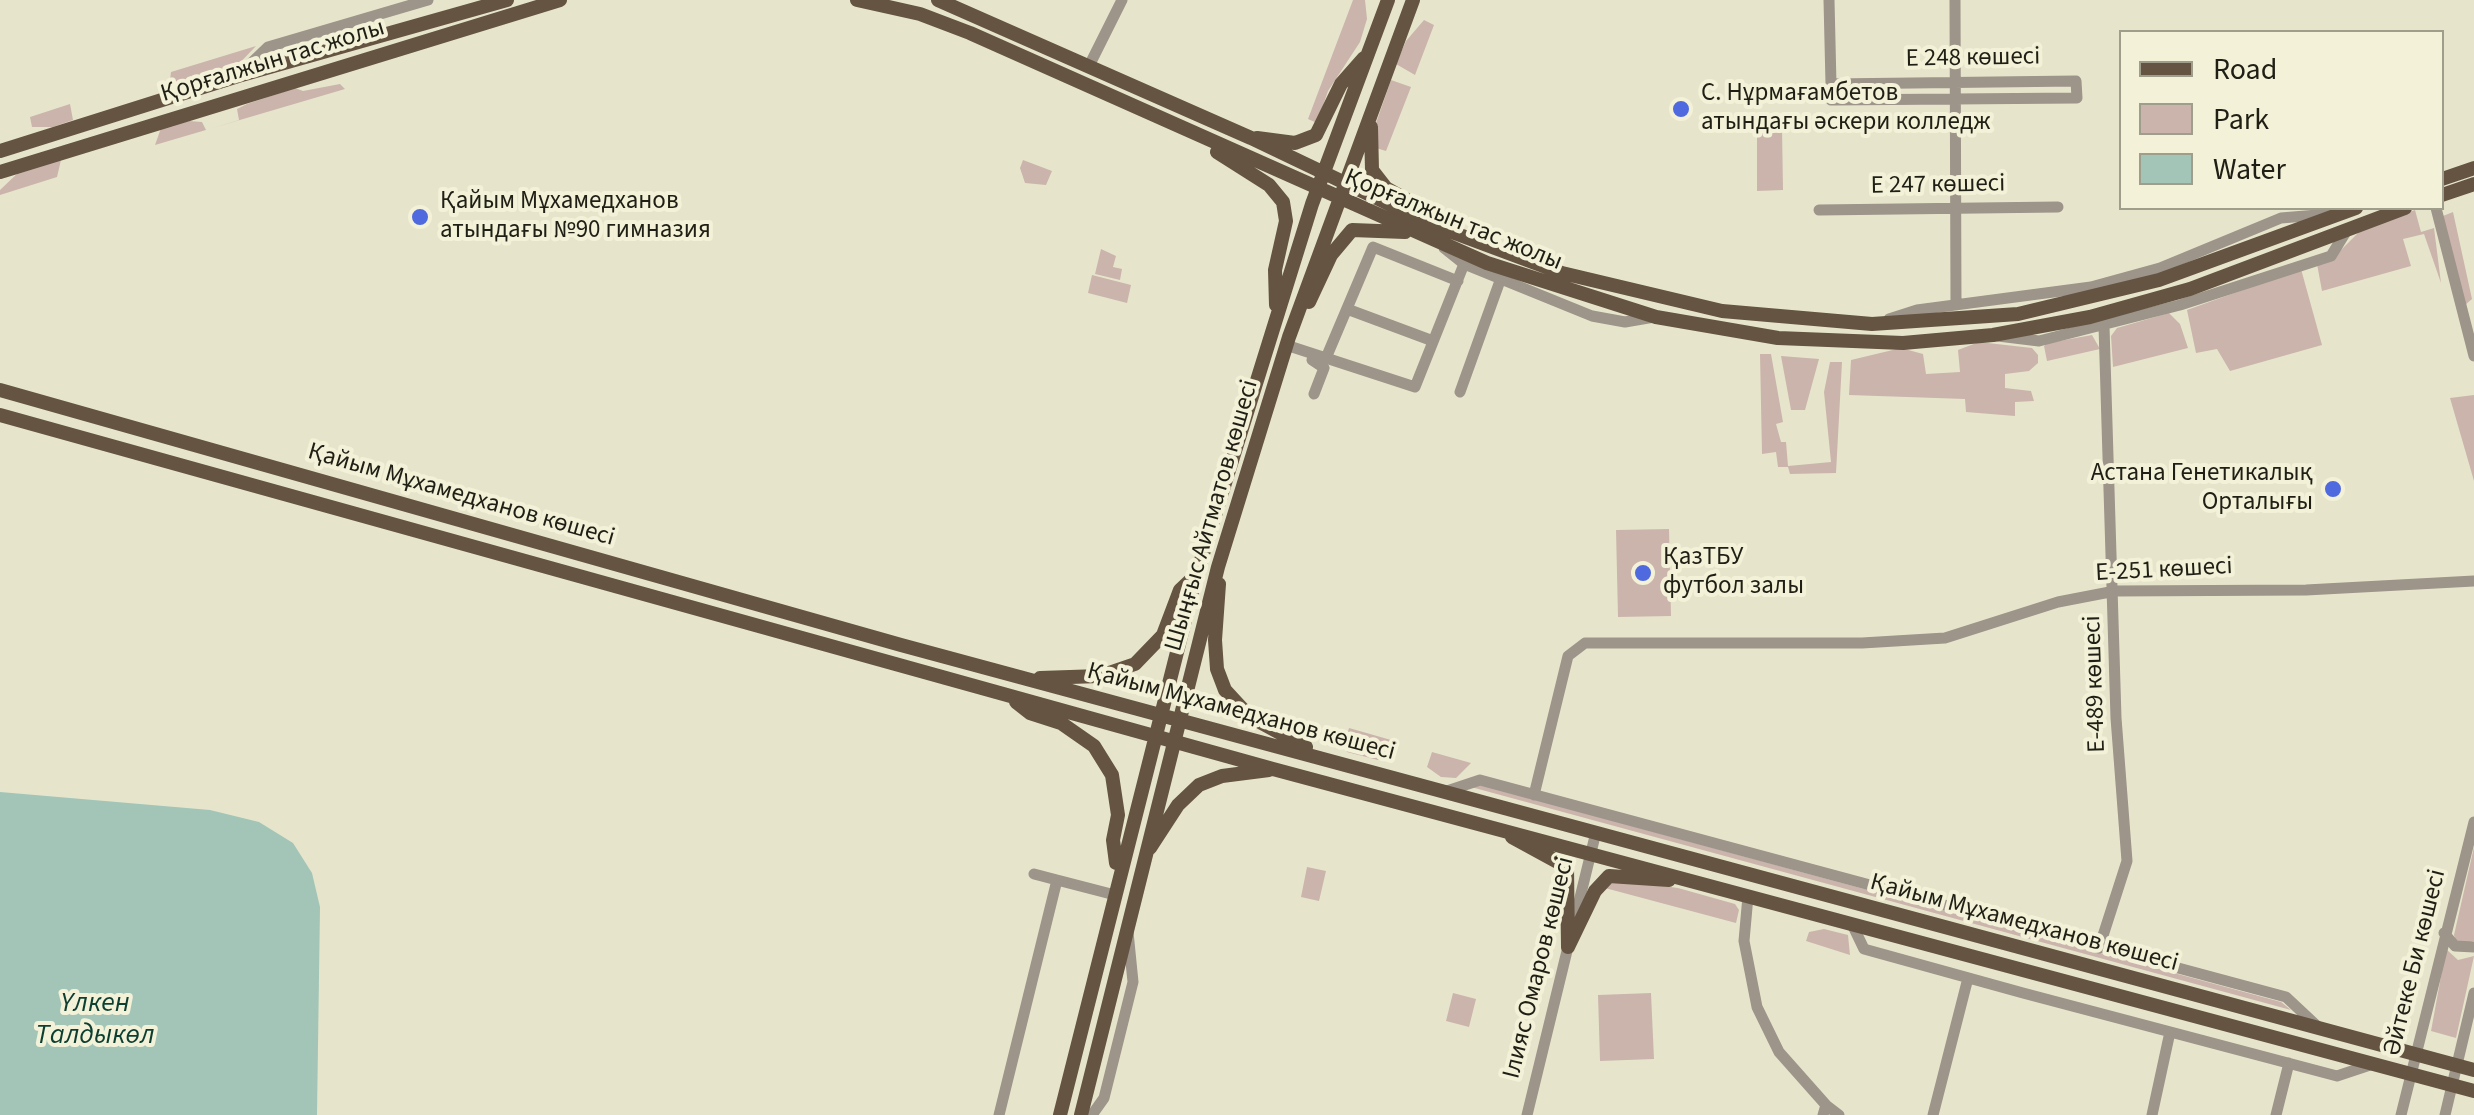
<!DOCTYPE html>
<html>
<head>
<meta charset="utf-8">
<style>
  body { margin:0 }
  #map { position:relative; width:2474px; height:1115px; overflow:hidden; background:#e6e5cb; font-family:"Source Sans 3",sans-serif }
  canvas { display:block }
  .legend { position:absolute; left:2119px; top:30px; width:325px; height:180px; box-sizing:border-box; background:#f3f2d8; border:2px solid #9e9e8a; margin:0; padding:12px 18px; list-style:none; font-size:30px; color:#1f1f15 }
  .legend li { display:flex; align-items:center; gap:20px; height:50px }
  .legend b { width:50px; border:2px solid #9e9e8a }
</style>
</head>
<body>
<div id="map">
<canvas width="2474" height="1115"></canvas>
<ul class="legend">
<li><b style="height:12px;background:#645441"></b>Road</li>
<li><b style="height:28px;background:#cbb4ac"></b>Park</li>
<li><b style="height:28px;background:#a2c5b8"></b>Water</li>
</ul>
</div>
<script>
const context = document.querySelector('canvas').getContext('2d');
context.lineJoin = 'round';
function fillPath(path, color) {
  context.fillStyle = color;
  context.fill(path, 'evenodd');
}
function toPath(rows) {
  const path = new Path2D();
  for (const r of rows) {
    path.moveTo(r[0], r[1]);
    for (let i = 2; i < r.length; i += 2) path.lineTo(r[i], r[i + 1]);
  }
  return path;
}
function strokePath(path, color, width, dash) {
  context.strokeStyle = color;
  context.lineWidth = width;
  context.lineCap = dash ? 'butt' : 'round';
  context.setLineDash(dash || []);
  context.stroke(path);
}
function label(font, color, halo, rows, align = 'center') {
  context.font = font + ' "Source Sans 3",sans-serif';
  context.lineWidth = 8;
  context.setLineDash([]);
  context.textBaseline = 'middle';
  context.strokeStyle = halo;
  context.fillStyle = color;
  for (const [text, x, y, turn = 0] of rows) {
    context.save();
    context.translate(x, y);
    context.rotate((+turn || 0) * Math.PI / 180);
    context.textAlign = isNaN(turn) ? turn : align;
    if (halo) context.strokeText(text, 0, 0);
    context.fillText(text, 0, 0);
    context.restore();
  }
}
const green = toPath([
  [1353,0,1365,0,1367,19,1360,42,1328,91,1317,123,1308,119],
  [1424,20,1434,25,1415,75,1396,64,1406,41],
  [256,46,232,71,169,89,171,72],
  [1391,80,1411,87,1386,151,1376,148,1375,126],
  [340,84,345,89,155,145,161,128,189,121,202,122,206,130,239,120,237,109,247,104,295,88,303,91],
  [70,104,73,120,53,127,32,127,30,117],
  [1757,128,1782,128,1783,190,1757,191],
  [61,160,57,177,0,195,0,190,20,171],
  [1023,160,1052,171,1046,185,1025,183,1020,168],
  [2415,210,2421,232,2434,228,2441,283,2424,234,2403,239,2411,266,2322,291,2317,264,2335,256,2361,230],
  [2453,212,2472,299,2464,306,2443,216],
  [1101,249,1116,256,1113,267,1122,269,1120,280,1095,274],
  [2301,269,2322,345,2230,371,2217,349,2196,353,2187,310],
  [1092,275,1131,285,1127,303,1088,293],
  [2169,313,2180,324,2188,348,2113,367,2111,336,2117,328],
  [2092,335,2100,349,2047,361,2044,346,2048,343],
  [1979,342,2032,348,2038,355,2038,363,2029,371,2005,374,2005,388,2031,391,2034,401,2015,402,2015,416,1966,412,1965,399,1849,395,1851,360,1901,348,1923,354,1926,374,1960,372,1958,350],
  [1760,354,1771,354,1783,422,1776,424,1781,442,1786,442,1788,466,1831,462,1824,392,1830,362,1842,362,1836,473,1790,474,1788,467,1778,467,1776,452,1762,454],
  [1781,356,1819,359,1805,410,1791,410],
  [2474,395,2474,481,2450,398],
  [1669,529,1671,616,1618,617,1616,530],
  [1349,728,1398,742,1395,758,1378,760,1347,752,1344,746],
  [1432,752,1471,763,1456,778,1441,777,1427,767],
  [1477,784,2281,1002,2291,1010,1471,787],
  [2474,847,2474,941,2467,943,2456,941,2454,935],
  [1307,867,1326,871,1319,901,1301,897],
  [1619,880,1678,888,1735,904,1739,910,1736,923,1605,888,1606,883],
  [1824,929,1848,935,1850,955,1806,941,1809,932],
  [2446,949,2458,960,2474,956,2456,1038,2431,1031],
  [1453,993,1476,999,1469,1027,1446,1021],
  [1651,993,1654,1059,1600,1061,1598,995]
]);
const water = toPath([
  [0,792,210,810,259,822,293,843,312,873,320,907,317,1115,0,1115]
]);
const minor = toPath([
  [1829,0,1831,84,1831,100,2077,98,2076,81,1831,84],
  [1955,0,1956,305],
  [1089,66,1122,0],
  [240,74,268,47,428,0],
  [2436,208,2474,356],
  [1819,210,2058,207],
  [1444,248,1464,264,1592,316,1625,322,1654,317],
  [1347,309,1433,341],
  [1889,319,1917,310,2091,287,2160,268,2281,218,2330,214],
  [1998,336,2039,341,2180,305,2331,256,2347,230],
  [1286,345,1415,387,1464,264],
  [1326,358,1373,247,1458,281],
  [1312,360,1324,368,1314,394],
  [1460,392,1501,278],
  [1444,792,1480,780,2286,997,2317,1026],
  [1534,795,1568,656,1585,643,1862,643,1945,638,2058,602,2115,591,2306,590,2474,581],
  [1034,874,1057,880],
  [1748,896,1744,941,1757,1007,1779,1052,1826,1105,1823,1115],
  [1852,924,1864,949,2023,993,2337,1076,2373,1064],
  [2444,933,2455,946,2474,947],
  [2099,948,2127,861,2116,718,2104,326],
  [1826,1105,1839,1115],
  [999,1115,1057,880,1115,895],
  [1092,1115,1104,1098,1133,982,1128,932],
  [1527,1115,1596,832],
  [1933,1115,1968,978],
  [2152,1115,2170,1032],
  [2276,1115,2289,1063],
  [2401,1115,2474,822],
  [2445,1115,2474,993]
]);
const major = toPath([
  [857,0,920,14,970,33,1487,263,1656,317,1778,338,1903,343,1993,335,2090,317,2190,289,2405,208],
  [938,0,1251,138,1433,225,1562,273,1722,311,1872,324,2018,314,2159,280,2356,208],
  [1371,127,1372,170,1386,188,1453,226],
  [1257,138,1295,143,1316,135,1341,84,1364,58],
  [0,151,238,76,507,0],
  [1217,152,1269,185,1283,202,1286,221,1275,270,1276,305],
  [0,172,560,0],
  [2442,179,2474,168],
  [2442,195,2474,184],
  [1309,302,1331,255,1352,230,1405,232],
  [0,390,901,645,2474,1070],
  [0,415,1273,769,2474,1091],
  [1219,584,1215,640,1217,669,1225,690,1249,716,1306,747],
  [1040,678,1100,676,1135,664,1163,635,1180,590,1197,574],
  [1016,702,1030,713,1061,723,1094,746,1112,775,1118,815,1113,840,1116,863],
  [1512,837,1567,867,1568,947],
  [1150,848,1178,805,1199,785,1222,776,1269,770],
  [1568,947,1595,891,1609,876,1669,880],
  [1060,1115,1197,573,1312,204,1388,0],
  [1081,1115,1218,567,1289,337,1413,0]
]);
const markers = [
  [1681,109,10,"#4f69de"],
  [420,217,10,"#4f69de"],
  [2333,489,10,"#4f69de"],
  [1643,573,10,"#4f69de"]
];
const streetNames = [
  ["Е 248 көшесі",1973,59,-1],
  ["Қорғалжын тас жолы",273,62,-17],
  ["Е 247 көшесі",1938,186,-1],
  ["Қорғалжын тас жолы",1453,221,22],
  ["Қайым Мұхамедханов көшесі",461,496,16],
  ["Шыңғыс Айтматов көшесі",1213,516,-74],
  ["Е-251 көшесі",2164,571,-3],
  ["Е-489 көшесі",2096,684,-92],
  ["Қайым Мұхамедханов көшесі",1241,713,15],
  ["Қайым Мұхамедханов көшесі",2024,924,15],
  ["Әйтеке Би көшесі",2416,963,-76],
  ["Ілияс Омаров көшесі",1540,968,-76]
];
const poiNames = [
  ["С. Нұрмағамбетов",1701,95],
  ["атындағы әскери колледж",1701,124],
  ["Қайым Мұхамедханов",440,203],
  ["атындағы №90 гимназия",440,232],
  ["Астана Генетикалық",2313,475,"right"],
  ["Орталығы",2313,504,"right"],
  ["ҚазТБУ",1663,559],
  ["футбол залы",1663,588]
];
const waterNames = [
  ["Үлкен",95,1005],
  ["Талдыкөл",95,1037]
];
fillPath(green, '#cbb4ac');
fillPath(water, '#a2c5b8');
strokePath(minor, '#9d948a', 11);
strokePath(major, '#645441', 14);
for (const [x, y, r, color] of markers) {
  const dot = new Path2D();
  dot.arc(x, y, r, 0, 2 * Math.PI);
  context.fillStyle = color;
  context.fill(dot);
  strokePath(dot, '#f3f2d8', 4);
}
label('25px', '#1f1f15', '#f3f2d8', streetNames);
label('25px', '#1f1f15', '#f3f2d8', poiNames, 'left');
label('italic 28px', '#0c3e31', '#f3f2d8', waterNames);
</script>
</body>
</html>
